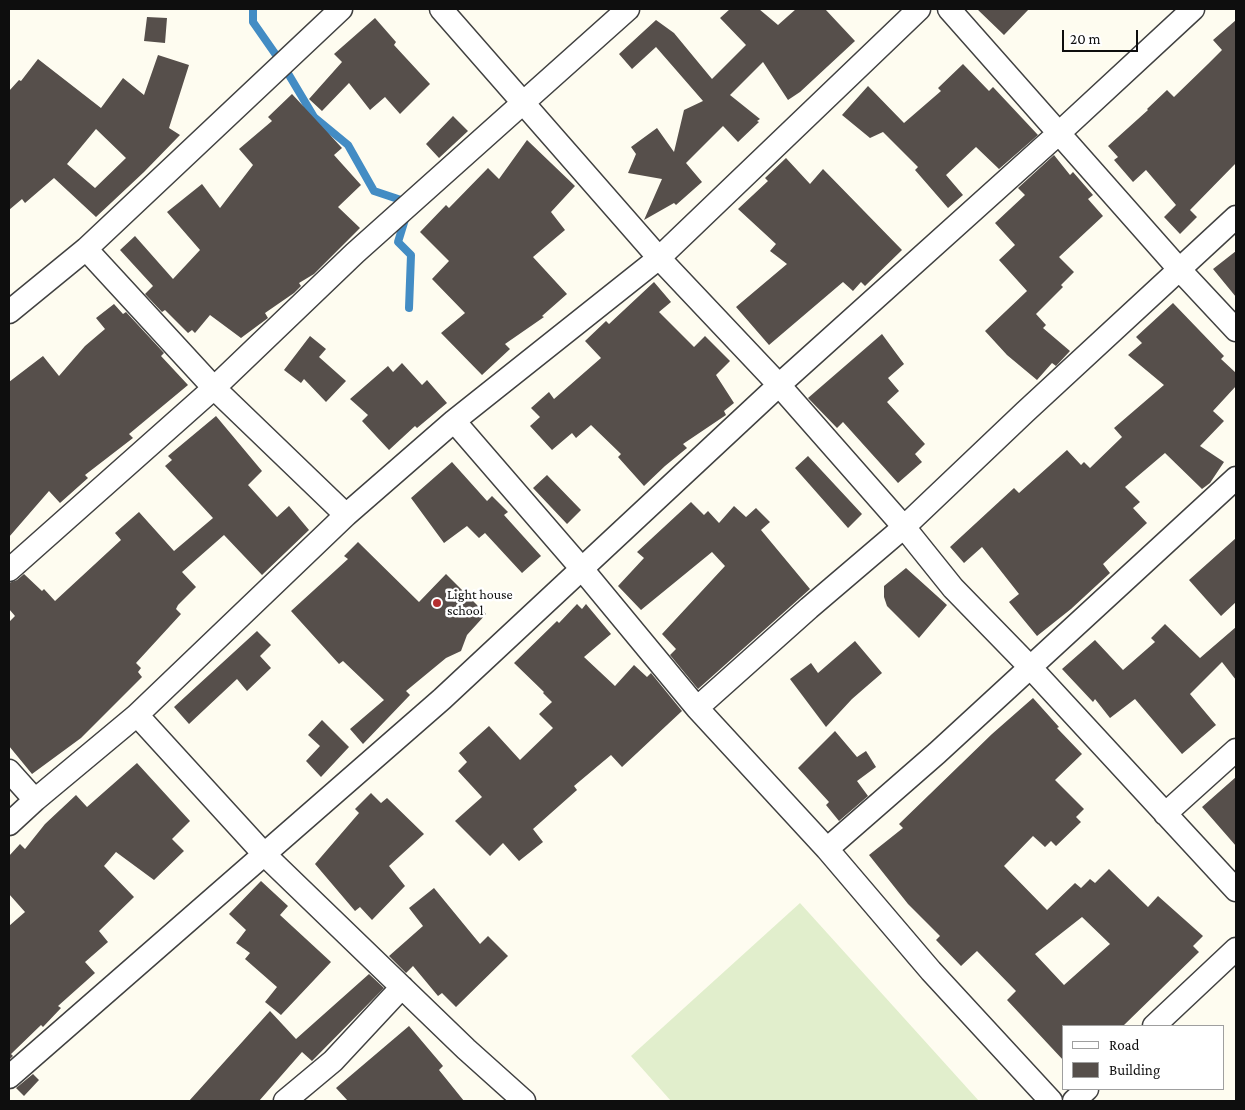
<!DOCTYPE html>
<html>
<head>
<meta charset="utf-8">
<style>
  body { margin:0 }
  #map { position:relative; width:1245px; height:1110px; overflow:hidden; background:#fefcf0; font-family:"Crimson Pro",serif }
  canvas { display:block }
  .frame { position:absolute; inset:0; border:10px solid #0e0e0e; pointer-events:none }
  .legend { position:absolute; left:1062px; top:1025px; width:162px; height:65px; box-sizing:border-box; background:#fff; border:1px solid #9f9f9f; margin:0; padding:6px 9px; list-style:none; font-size:15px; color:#0e0e0e }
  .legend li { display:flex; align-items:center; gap:10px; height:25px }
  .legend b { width:25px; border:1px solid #9f9f9f }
  .scale { position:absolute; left:1062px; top:30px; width:76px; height:22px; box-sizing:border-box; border:2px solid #0e0e0e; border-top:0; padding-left:6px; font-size:15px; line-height:18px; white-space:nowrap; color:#0e0e0e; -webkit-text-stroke:4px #fff; paint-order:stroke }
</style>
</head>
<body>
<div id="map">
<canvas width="1245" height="1110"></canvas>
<div class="frame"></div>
<ul class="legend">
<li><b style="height:6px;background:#fff"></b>Road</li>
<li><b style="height:14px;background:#564f4b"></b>Building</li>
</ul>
<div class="scale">20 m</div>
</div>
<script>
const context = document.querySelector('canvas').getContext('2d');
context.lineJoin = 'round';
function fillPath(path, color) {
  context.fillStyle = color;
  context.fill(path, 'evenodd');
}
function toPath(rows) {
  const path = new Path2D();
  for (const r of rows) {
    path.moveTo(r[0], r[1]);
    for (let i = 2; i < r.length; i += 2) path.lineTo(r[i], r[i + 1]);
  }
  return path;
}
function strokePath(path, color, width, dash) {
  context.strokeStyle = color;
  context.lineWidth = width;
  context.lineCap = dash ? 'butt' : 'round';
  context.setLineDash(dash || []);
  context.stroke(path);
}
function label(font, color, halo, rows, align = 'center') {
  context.font = font + ' "Crimson Pro",serif';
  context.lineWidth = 5;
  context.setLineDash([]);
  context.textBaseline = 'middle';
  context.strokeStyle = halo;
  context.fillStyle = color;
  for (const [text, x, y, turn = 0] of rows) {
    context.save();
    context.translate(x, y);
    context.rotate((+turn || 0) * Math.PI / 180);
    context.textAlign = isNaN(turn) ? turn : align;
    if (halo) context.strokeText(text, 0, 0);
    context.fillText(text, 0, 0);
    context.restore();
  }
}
const pitch = toPath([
  [800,903,979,1101,671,1101,631,1056]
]);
const stream = toPath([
  [253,9,253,22,283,65,314,117,348,145,374,191,407,202],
  [406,216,398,242,411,255,409,308]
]);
const building = toPath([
  [730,9,759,9,778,25,796,9,825,9,855,41,800,92,788,100,763,62,730,95,760,119,757,121,759,122,738,142,723,126,686,163,702,182,676,205,674,203,644,220,662,179,628,173,636,154,631,147,657,128,674,152,684,110,703,101,656,47,632,69,619,54,656,20,674,33,712,79,746,45,720,18],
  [977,9,1029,9,1004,35],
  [147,17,167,18,165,43,144,41],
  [375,18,396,42,394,45,430,84,400,114,385,97,370,110,349,83,322,111,309,99,342,62,334,54],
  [1236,20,1236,163,1190,210,1197,217,1180,234,1164,217,1176,205,1146,170,1133,182,1114,160,1118,157,1108,146,1148,110,1147,109,1167,90,1174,97,1208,64,1222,50,1213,40],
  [158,55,189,65,169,128,180,135,144,172,96,217,54,178,25,203,22,199,9,210,9,91,19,80,21,81,38,59,101,108,123,78,144,95],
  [96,129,126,158,95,188,67,164],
  [963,64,989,91,993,87,1038,135,999,169,976,147,946,175,963,195,948,208,915,170,918,167,883,132,870,138,842,115,868,86,904,123,941,91,938,88],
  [292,94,342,148,334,155,361,185,338,207,360,228,314,274,299,283,301,286,294,293,265,313,268,318,241,338,210,315,195,333,192,330,188,333,165,310,162,312,145,294,153,286,120,250,135,236,173,279,200,250,167,212,202,184,220,208,253,165,239,149,272,121,268,117],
  [453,116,468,131,439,158,426,144],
  [527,140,575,186,551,212,565,230,533,257,567,294,542,316,544,317,505,344,510,349,482,375,441,333,465,313,432,279,449,261,420,232,446,205,449,208,488,168,499,179],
  [1054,155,1070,175,1073,172,1093,195,1088,199,1103,216,1059,257,1074,272,1061,285,1063,287,1036,314,1046,325,1043,328,1070,351,1056,366,1052,363,1037,380,1007,355,985,331,1027,291,999,260,1015,245,995,223,1025,195,1018,188],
  [786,158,810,184,823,169,902,250,865,286,861,282,853,291,843,282,769,345,736,307,787,264,770,251,776,244,738,209,768,181,765,178],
  [1236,251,1236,297,1213,269],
  [654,282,671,302,659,312,694,347,705,336,730,361,716,375,734,403,724,411,726,415,683,444,687,448,665,466,644,486,618,457,621,454,591,425,576,438,572,433,552,450,530,426,540,417,531,408,549,392,554,399,601,358,585,341,606,321,609,324],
  [1173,303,1224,356,1221,359,1236,373,1236,386,1213,411,1224,421,1200,446,1224,462,1210,483,1202,489,1165,453,1125,487,1140,502,1133,508,1147,523,1103,564,1110,573,1071,609,1037,636,1009,602,1019,594,982,547,964,563,950,547,1014,488,1019,493,1067,450,1081,465,1084,462,1090,468,1122,437,1114,428,1164,385,1128,355,1142,343,1136,337],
  [114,304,123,314,126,312,164,353,161,356,188,385,129,434,133,438,85,475,88,478,60,503,49,491,9,537,9,382,43,356,59,376,85,346,105,329,96,318],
  [882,334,904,364,888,378,899,391,887,402,925,444,915,454,922,462,898,483,843,422,837,428,808,398],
  [310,336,326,349,319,357,346,381,326,402,304,379,301,383,284,370],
  [402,363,422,385,427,380,447,403,417,428,415,426,389,450,362,421,368,415,350,399,388,366,393,372],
  [216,416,262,471,248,485,277,517,289,506,309,530,262,575,224,535,182,572,196,587,178,605,176,609,181,614,136,663,141,668,138,672,142,677,81,738,32,774,9,746,9,622,15,616,9,609,9,583,17,580,24,574,42,591,44,589,55,601,121,540,115,533,139,512,174,551,213,518,165,466,172,460,168,456],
  [808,456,862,514,848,528,795,468],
  [452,462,487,501,492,496,508,512,504,515,541,556,522,573,485,533,479,538,467,526,444,543,411,498],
  [547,475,581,510,567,524,533,488],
  [691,502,704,515,708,511,719,523,734,506,746,517,756,508,770,522,761,530,810,589,698,689,670,655,676,649,662,634,725,566,712,552,641,610,618,586,644,558,637,552],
  [1236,538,1236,602,1221,616,1189,580],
  [358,542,419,602,446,574,486,614,467,635,461,651,446,658,406,691,410,695,363,744,350,729,384,700,343,661,339,664,291,611,348,559,344,556],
  [906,568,947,605,919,638,887,606,884,597,884,586],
  [577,604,582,609,586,604,611,634,584,657,615,686,634,665,647,677,651,673,682,711,622,767,611,755,574,786,577,790,533,829,543,842,519,861,503,843,490,856,455,821,482,797,458,771,467,762,459,753,489,726,520,760,553,728,539,714,552,702,543,693,544,692,514,663,557,621,559,623],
  [1165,624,1200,658,1236,627,1236,680,1222,662,1190,694,1216,725,1182,754,1135,699,1110,718,1095,699,1093,702,1062,669,1095,640,1123,670,1155,642,1151,638],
  [257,631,271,645,260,656,271,668,247,691,237,679,189,724,174,707],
  [855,641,882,673,852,699,826,727,790,679,811,663,818,673],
  [1033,698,1059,727,1057,728,1082,754,1055,780,1084,809,1076,817,1081,822,1056,846,1051,841,1045,847,1033,836,1004,866,1047,910,1075,883,1081,888,1090,879,1095,883,1109,869,1148,907,1158,896,1203,936,1193,946,1199,952,1123,1026,1064,1026,1064,1061,1007,1000,1016,991,977,951,961,966,936,940,940,936,908,904,869,855,903,828,899,824,992,734],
  [1082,917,1110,944,1064,985,1035,954],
  [322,720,349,747,321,777,306,761,320,746,308,735],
  [835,731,857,757,866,751,876,767,857,781,868,796,839,821,826,805,829,802,798,768],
  [137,763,190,821,172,839,184,851,154,880,116,852,104,866,134,897,99,931,108,942,85,962,95,973,58,1006,61,1008,43,1027,41,1025,11,1054,13,1056,9,1060,9,926,25,912,9,894,9,856,20,844,25,849,45,824,76,795,87,807],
  [1236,777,1236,846,1202,807],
  [371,793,381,803,387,798,424,834,389,866,405,886,372,920,360,907,355,911,315,864,359,813,355,809],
  [261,881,288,906,280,915,331,962,281,1015,265,1002,277,987,245,959,250,953,236,943,246,930,229,914],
  [434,888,480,944,488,936,508,956,456,1007,442,993,438,996,413,966,406,973,389,956,423,926,409,908],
  [369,974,384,988,312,1061,302,1052,259,1101,189,1101,270,1011,296,1039],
  [409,1026,443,1066,439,1070,464,1101,348,1101,336,1088],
  [33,1074,39,1080,24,1096,16,1088]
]);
const minor = toPath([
  [441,9,659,258,779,385,904,527,953,588,1030,667,1236,890],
  [949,9,1179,269,1236,330],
  [86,249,214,388,346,515],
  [9,312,86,249,341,9],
  [454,421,582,569,697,708,827,849,931,971,1051,1101],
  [9,570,214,388,355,253,628,9],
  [697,708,809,608,904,527,1025,412,1236,217],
  [137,715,264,854,466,1049,524,1101],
  [9,771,35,800],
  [1165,814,1236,750],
  [9,824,35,800,137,715,346,515,454,421,659,258,919,9],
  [827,849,937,753,1236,478],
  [1154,1026,1236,949],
  [9,1077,442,699,779,385,1058,134,1193,9],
  [285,1101,333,1061,402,987],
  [1074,1101,1087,1089]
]);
const markers = [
  [437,603,5,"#b52f30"]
];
const poiNames = [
  ["Light house",447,595],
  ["school",447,611]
];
fillPath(pitch, '#e1eecc');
strokePath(stream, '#438cc4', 8);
fillPath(building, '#564f4b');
strokePath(minor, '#414141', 25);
strokePath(minor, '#fff', 22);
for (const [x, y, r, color] of markers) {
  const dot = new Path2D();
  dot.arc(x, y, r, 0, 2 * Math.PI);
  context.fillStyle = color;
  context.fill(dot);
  strokePath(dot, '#fff', 2);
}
label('14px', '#0e0e0e', '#fff', poiNames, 'left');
</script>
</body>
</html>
